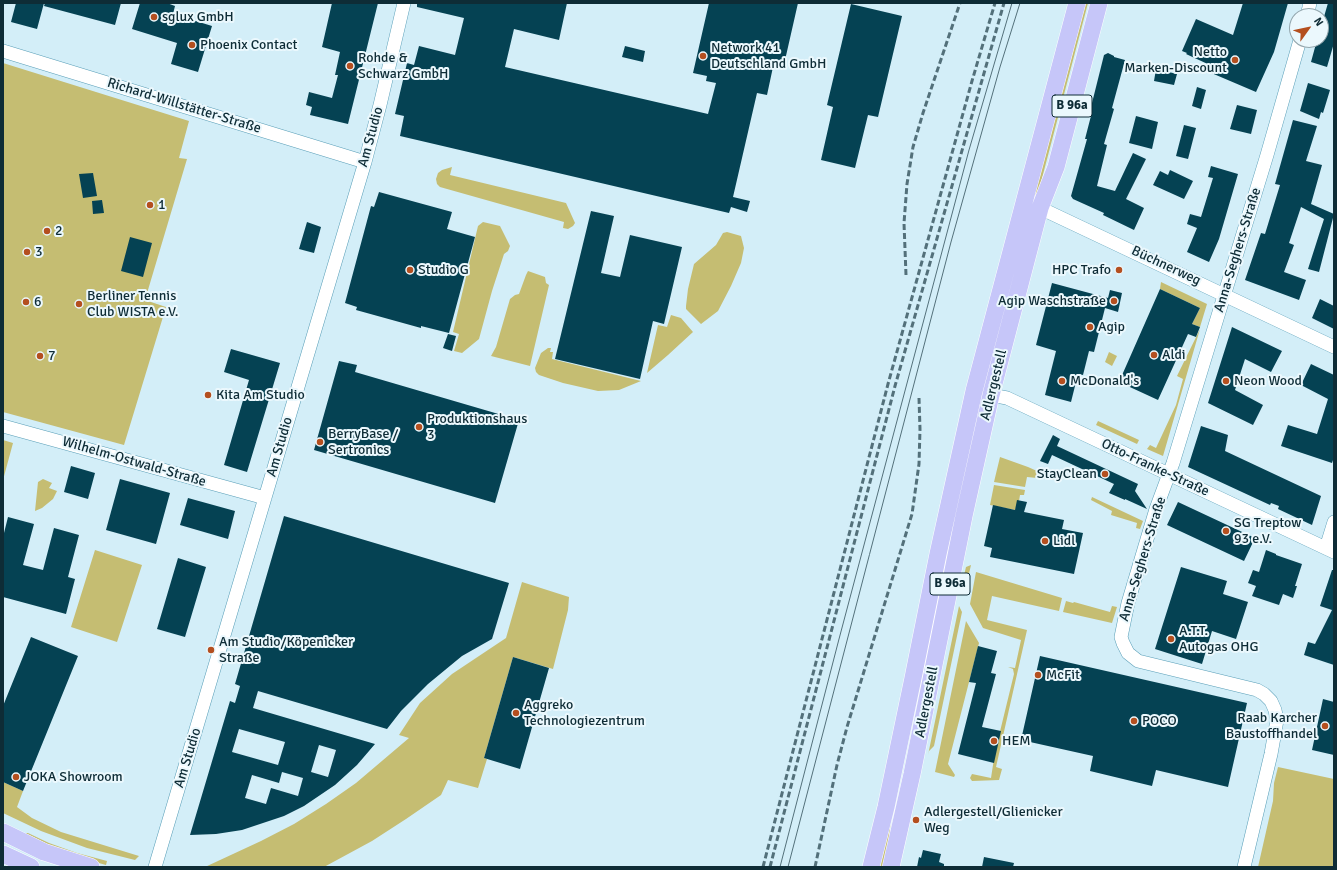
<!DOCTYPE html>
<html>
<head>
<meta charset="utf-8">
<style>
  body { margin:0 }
  #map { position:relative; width:1337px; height:870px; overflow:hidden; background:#d3eef8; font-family:Signika,sans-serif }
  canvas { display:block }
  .frame { position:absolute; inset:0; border:4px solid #0e2c36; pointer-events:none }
  .north { position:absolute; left:1289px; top:8px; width:40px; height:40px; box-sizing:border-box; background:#ebf8fd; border:1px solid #93a6ad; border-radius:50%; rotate:57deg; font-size:11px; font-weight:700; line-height:16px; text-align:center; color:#0e2c36 }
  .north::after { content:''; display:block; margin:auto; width:14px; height:18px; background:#b44f1f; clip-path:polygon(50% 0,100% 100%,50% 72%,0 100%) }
</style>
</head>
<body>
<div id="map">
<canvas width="1337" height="870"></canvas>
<div class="frame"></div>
<div class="north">N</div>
</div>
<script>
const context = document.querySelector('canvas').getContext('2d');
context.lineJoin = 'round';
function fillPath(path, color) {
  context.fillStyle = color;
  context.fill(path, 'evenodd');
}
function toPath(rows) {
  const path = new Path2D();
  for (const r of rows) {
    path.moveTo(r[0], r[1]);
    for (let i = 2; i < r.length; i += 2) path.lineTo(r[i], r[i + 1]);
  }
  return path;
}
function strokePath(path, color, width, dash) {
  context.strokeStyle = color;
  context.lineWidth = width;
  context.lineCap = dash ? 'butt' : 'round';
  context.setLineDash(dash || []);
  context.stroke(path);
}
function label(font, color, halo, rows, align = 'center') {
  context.font = font + ' Signika,sans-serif';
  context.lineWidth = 4;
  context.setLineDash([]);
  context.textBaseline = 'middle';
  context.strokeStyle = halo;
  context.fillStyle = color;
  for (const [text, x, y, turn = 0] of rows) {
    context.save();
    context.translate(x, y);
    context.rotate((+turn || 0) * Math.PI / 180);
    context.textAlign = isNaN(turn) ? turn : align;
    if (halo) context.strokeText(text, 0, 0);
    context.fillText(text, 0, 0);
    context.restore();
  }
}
const green = toPath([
  [1083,3,1088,3,989,380,984,379],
  [3,63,189,121,179,158,187,159,145,300,166,307,124,445,3,412],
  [452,167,450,175,566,203,575,223,573,226,568,229,563,228,564,222,440,187,437,184,436,179,438,173,442,170],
  [483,222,500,226,510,246,508,251,504,254,492,291,479,339,462,353,454,351,459,334,453,332,478,226],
  [727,232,741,236,744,248,741,263,731,286,718,311,701,324,686,309,686,306,688,289,694,264,716,245,723,233],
  [528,271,545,277,546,283,549,285,530,366,491,356,496,347,510,299,515,295,519,294,526,275],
  [1161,282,1207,304,1200,327,1192,324,1200,308,1160,289],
  [671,315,681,318,693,332,668,355,647,373,658,325,667,327],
  [1200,329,1163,456,1147,449,1150,445,1156,448,1176,405,1183,379,1177,376],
  [548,348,551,348,550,352,553,352,552,359,641,381,619,390,598,391,563,383,539,375,536,372,535,368,541,353],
  [1109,352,1117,356,1112,366,1105,362],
  [1098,421,1139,440,1137,444,1096,425],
  [3,440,13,443,3,480],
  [1000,457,1028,467,1057,480,1027,477,1025,487,994,482],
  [43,479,52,483,49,488,57,491,53,499,42,508,35,511,38,482],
  [994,485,1025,490,1024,495,1020,495,1019,501,1015,510,990,505],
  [1092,497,1143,521,1140,529,1136,528,1137,523,1111,515,1112,511,1091,500],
  [95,550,142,565,117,642,71,627],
  [971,565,964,595,961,588,966,567],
  [976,572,1062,598,1059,611,992,596,987,620,1027,630,996,767,1002,769,999,780,972,781,970,778,972,774,991,778,995,752,1014,674,1013,669,1008,667,1015,668,1021,640,983,628,970,604],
  [522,582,569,597,568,610,553,669,513,657,484,758,487,759,478,788,448,780,441,795,406,819,372,841,324,867,205,867,261,841,294,824,326,804,356,783,409,738,399,735,420,703,452,674,506,638],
  [1066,601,1073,603,1074,602,1110,612,1112,606,1117,607,1112,623,1063,612],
  [959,606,962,612,934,746,929,751,928,755],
  [966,621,979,643,948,764,955,775,954,777,935,772],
  [1278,767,1334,779,1334,867,1258,867,1273,801,1274,783],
  [3,782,23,791,17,807,32,818,61,832,139,856,135,860,87,848,41,831,3,813],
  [891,820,887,857,885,867,880,867],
  [25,833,28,833,49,843,77,853,107,861,106,865,70,855]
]);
const building = toPath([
  [16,3,44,3,37,29,11,22],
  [45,3,121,3,115,25,44,6],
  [140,3,167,3,175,6,173,14,212,26,198,72,171,64,177,43,132,29],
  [332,3,378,3,348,124,310,115,312,107,306,105,309,92,332,98,338,75,335,75,340,52,322,47],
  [417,3,567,3,559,40,514,29,505,67,708,114,716,83,706,81,707,76,693,73,709,3,798,3,783,69,773,67,767,95,757,93,733,197,750,201,747,212,731,207,729,213,400,136,404,116,395,114,407,63,414,65,419,46,455,55,464,18,417,7],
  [1243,3,1288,3,1274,52,1256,92,1209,72,1212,66,1186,54,1187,53,1182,51,1196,19,1233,35],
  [1328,3,1334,3,1334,43,1327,67,1311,62,1317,40,1321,40,1321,27],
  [851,4,902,16,878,117,868,115,855,168,821,160,833,107,827,105],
  [625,46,645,51,643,62,622,57],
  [1108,53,1114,56,1114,57,1125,60,1112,108,1114,109,1104,144,1107,145,1097,186,1115,191,1133,153,1146,159,1126,199,1144,208,1134,230,1103,215,1104,213,1073,199,1071,196,1087,139,1085,139,1092,112,1090,111,1104,55],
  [1156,69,1177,74,1174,85,1154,81],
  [1308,83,1330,90,1323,113,1321,112,1319,119,1300,111],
  [1197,87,1206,90,1201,109,1192,106],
  [1237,105,1257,110,1251,134,1230,129],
  [1136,116,1158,122,1152,149,1129,143],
  [1293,120,1317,126,1306,161,1322,165,1311,204,1334,214,1319,272,1308,269,1324,219,1301,207,1289,243,1294,245,1284,272,1306,280,1299,300,1245,280,1261,233,1265,234,1280,185,1275,184],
  [1184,125,1196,128,1188,159,1176,156],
  [1211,166,1238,174,1219,239,1209,262,1187,252,1197,228,1187,224,1190,214,1201,217,1213,178,1208,177],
  [1170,170,1193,181,1184,199,1153,185,1160,171,1168,175],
  [93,173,97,196,83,198,79,174],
  [379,192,452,212,447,229,475,237,449,333,421,326,421,328,356,310,357,307,345,303,371,206,374,207],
  [102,200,104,213,93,214,92,201],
  [591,211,614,216,601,273,620,277,630,235,682,247,664,324,653,321,640,379,555,359],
  [307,222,321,227,314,253,299,249],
  [130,237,152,243,143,277,121,271],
  [1052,283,1108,298,1110,290,1122,293,1118,312,1105,308,1094,352,1089,351,1083,375,1078,374,1071,402,1045,395,1056,351,1036,345],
  [1160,289,1200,308,1192,324,1200,327,1196,337,1188,334,1158,400,1119,382],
  [1320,299,1334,306,1334,329,1312,318],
  [1232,327,1282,351,1271,372,1245,359,1235,390,1263,405,1253,425,1208,403],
  [448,334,456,336,452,351,443,348],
  [231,349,280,363,247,472,224,465,249,380,224,372],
  [339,361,357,365,355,372,519,420,495,503,314,450],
  [1311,364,1334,375,1334,457,1332,463,1281,446,1288,425,1317,434,1328,399,1301,385],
  [1201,426,1228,435,1225,451,1321,496,1312,525,1278,509,1279,506,1271,503,1270,505,1188,467],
  [1053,435,1060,439,1057,446,1138,484,1135,491,1147,509,1125,499,1125,500,1109,493,1114,484,1052,455,1048,464,1040,461],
  [71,466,95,473,88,499,64,492],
  [120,479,170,493,156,544,106,530],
  [188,498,235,511,228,539,180,525],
  [1017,500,1027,502,1024,512,1064,520,1062,529,1083,533,1074,574,990,557,992,548,984,546,993,505,1015,510],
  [1178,502,1255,538,1244,561,1167,525],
  [284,516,509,583,492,639,462,656,428,684,401,711,387,729,258,691,253,708,375,744,357,765,335,785,304,806,284,816,242,830,216,834,190,835,230,701,235,703,240,686,235,684],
  [239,729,285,742,278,765,232,752],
  [319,745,336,750,328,777,311,772],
  [282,772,303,778,298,796,271,788,266,804,245,798,252,775,279,783],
  [8,517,34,524,23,565,43,570,54,528,79,535,68,577,75,579,66,614,3,597,3,537],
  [1266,550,1276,554,1276,555,1302,564,1295,586,1297,586,1293,598,1283,594,1279,605,1252,596,1256,586,1248,583,1253,570,1259,572],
  [178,558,206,567,185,637,157,629],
  [1181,567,1227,581,1223,594,1248,602,1236,639,1212,631,1202,664,1155,649],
  [1332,570,1334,570,1334,665,1304,655,1308,642,1315,644,1332,610,1320,606],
  [31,637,78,656,23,791,3,782,3,706],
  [978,646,997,651,991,673,996,674,982,727,1001,731,994,763,958,754,976,683,969,682],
  [1040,656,1247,703,1228,787,1156,770,1152,786,1090,771,1093,756,1021,740],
  [513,657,549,668,520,769,484,758],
  [1323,699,1334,702,1334,755,1312,750],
  [923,850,941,854,939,862,944,864,944,867,917,867,919,857,921,858],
  [984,857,1014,863,1013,867,982,867]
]);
const minor = toPath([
  [1307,16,1310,3],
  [3,51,365,162],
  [1040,208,1334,347],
  [991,395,1007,398,1334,552],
  [3,426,265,498],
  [1326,548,1334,522],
  [155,867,365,162,380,105,404,3],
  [1244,867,1271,754,1277,720,1275,710,1271,701,1264,694,1257,690,1138,661,1128,653,1123,643,1121,637,1128,603,1156,509,1173,463,1267,155,1300,40]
]);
const major = toPath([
  [3,832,44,852,91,867],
  [3,854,31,867],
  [871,867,886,807,913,678,938,554,974,391,1077,3],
  [891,867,912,774,964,516,991,395,1040,208,1056,167,1099,3]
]);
const tram = toPath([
  [780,867,839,639,969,150,1012,3],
  [788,867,951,242,1000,67,1020,3]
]);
const rail = toPath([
  [906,275,904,223,907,184,913,147,923,113,960,3],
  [763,867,888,384,972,81,995,3],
  [770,867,895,386,1004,3],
  [815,867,837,765,847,727,912,514,919,464,920,429,919,398]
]);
const markers = [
  [154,17,4,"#b44f1f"],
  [192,45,4,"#b44f1f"],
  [703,56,4,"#b44f1f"],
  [1235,60,4,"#b44f1f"],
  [350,66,4,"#b44f1f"],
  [150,205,4,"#b44f1f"],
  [47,231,4,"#b44f1f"],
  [27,252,4,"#b44f1f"],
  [410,270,4,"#b44f1f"],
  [1119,270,4,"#b44f1f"],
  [1114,301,4,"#b44f1f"],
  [26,302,4,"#b44f1f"],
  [79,304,4,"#b44f1f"],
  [1090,327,4,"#b44f1f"],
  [1154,355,4,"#b44f1f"],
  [40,356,4,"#b44f1f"],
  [1062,381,4,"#b44f1f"],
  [1226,381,4,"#b44f1f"],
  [208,395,4,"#b44f1f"],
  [419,427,4,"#b44f1f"],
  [320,442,4,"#b44f1f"],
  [1105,474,4,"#b44f1f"],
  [1226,531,4,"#b44f1f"],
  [1045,541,4,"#b44f1f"],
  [1171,639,4,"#b44f1f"],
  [211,650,4,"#b44f1f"],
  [1038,675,4,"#b44f1f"],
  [516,713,4,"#b44f1f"],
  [1134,721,4,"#b44f1f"],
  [1325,726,4,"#b44f1f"],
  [994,741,4,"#b44f1f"],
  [16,777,4,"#b44f1f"],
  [916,820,4,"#b44f1f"]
];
const shields = [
  [1072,106,40],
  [950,584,40]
];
const shieldNames = [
  ["B 96a",1072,106],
  ["B 96a",950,584]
];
const poiNames = [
  ["sglux GmbH",162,17],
  ["Phoenix Contact",200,45],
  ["Network 41",711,48],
  ["Deutschland GmbH",711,64],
  ["Netto",1227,52,"right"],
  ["Marken-Discount",1227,68,"right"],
  ["Rohde &",358,58],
  ["Schwarz GmbH",358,74],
  ["1",158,205],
  ["2",55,231],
  ["3",35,252],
  ["Studio G",418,270],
  ["HPC Trafo",1111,270,"right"],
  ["Berliner Tennis",87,296],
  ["Club WISTA e.V.",87,312],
  ["Agip Waschstraße",1106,301,"right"],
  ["6",34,302],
  ["Agip",1098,327],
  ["Aldi",1162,355],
  ["7",48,356],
  ["McDonald's",1070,381],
  ["Neon Wood",1234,381],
  ["Kita Am Studio",216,395],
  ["Produktionshaus",427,419],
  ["3",427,435],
  ["BerryBase /",328,434],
  ["Sertronics",328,450],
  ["StayClean",1097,474,"right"],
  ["SG Treptow",1234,523],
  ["93 e.V.",1234,539],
  ["Lidl",1053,541],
  ["A.T.T.",1179,631],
  ["Autogas OHG",1179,647],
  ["Am Studio/Köpenicker",219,642],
  ["Straße",219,658],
  ["McFit",1046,675],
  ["Aggreko",524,705],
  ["Technologiezentrum",524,721],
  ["Raab Karcher",1317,718,"right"],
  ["Baustoffhandel",1317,734,"right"],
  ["POCO",1142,721],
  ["HEM",1002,741],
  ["JOKA Showroom",24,777],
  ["Adlergestell/Glienicker",924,812],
  ["Weg",924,828]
];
const streetNames = [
  ["Richard-Willstätter-Straße",184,106,17],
  ["Am Studio",371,137,-75],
  ["Anna-Seghers-Straße",1238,250,-73],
  ["Büchnerweg",1166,266,25],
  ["Adlergestell",994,385,-76],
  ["Am Studio",280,447,-74],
  ["Wilhelm-Ostwald-Straße",134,462,16],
  ["Otto-Franke-Straße",1155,468,25],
  ["Anna-Seghers-Straße",1143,559,-73],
  ["Adlergestell",927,702,-79],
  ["Am Studio",188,758,-73]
];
fillPath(green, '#c5bd72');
fillPath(building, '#054253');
strokePath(minor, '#5a9fb8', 14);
strokePath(major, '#fff', 18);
strokePath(minor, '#fff', 13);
strokePath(major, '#c6c6f9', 17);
strokePath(tram, '#53707a', 1);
strokePath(rail, '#53707a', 3, [6, 3]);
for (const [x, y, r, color] of markers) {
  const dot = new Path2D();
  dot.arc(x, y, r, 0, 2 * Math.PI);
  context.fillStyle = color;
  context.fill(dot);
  strokePath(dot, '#ebf8fd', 1.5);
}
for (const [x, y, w] of shields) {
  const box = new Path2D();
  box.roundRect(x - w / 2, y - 11, w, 22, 3);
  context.fillStyle = '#ebf8fd';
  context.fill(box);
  strokePath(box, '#0e2c36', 1);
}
label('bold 13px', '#0e2c36', null, shieldNames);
label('14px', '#0e2c36', '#ebf8fd', poiNames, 'left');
label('14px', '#0e2c36', '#ebf8fd', streetNames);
</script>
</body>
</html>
